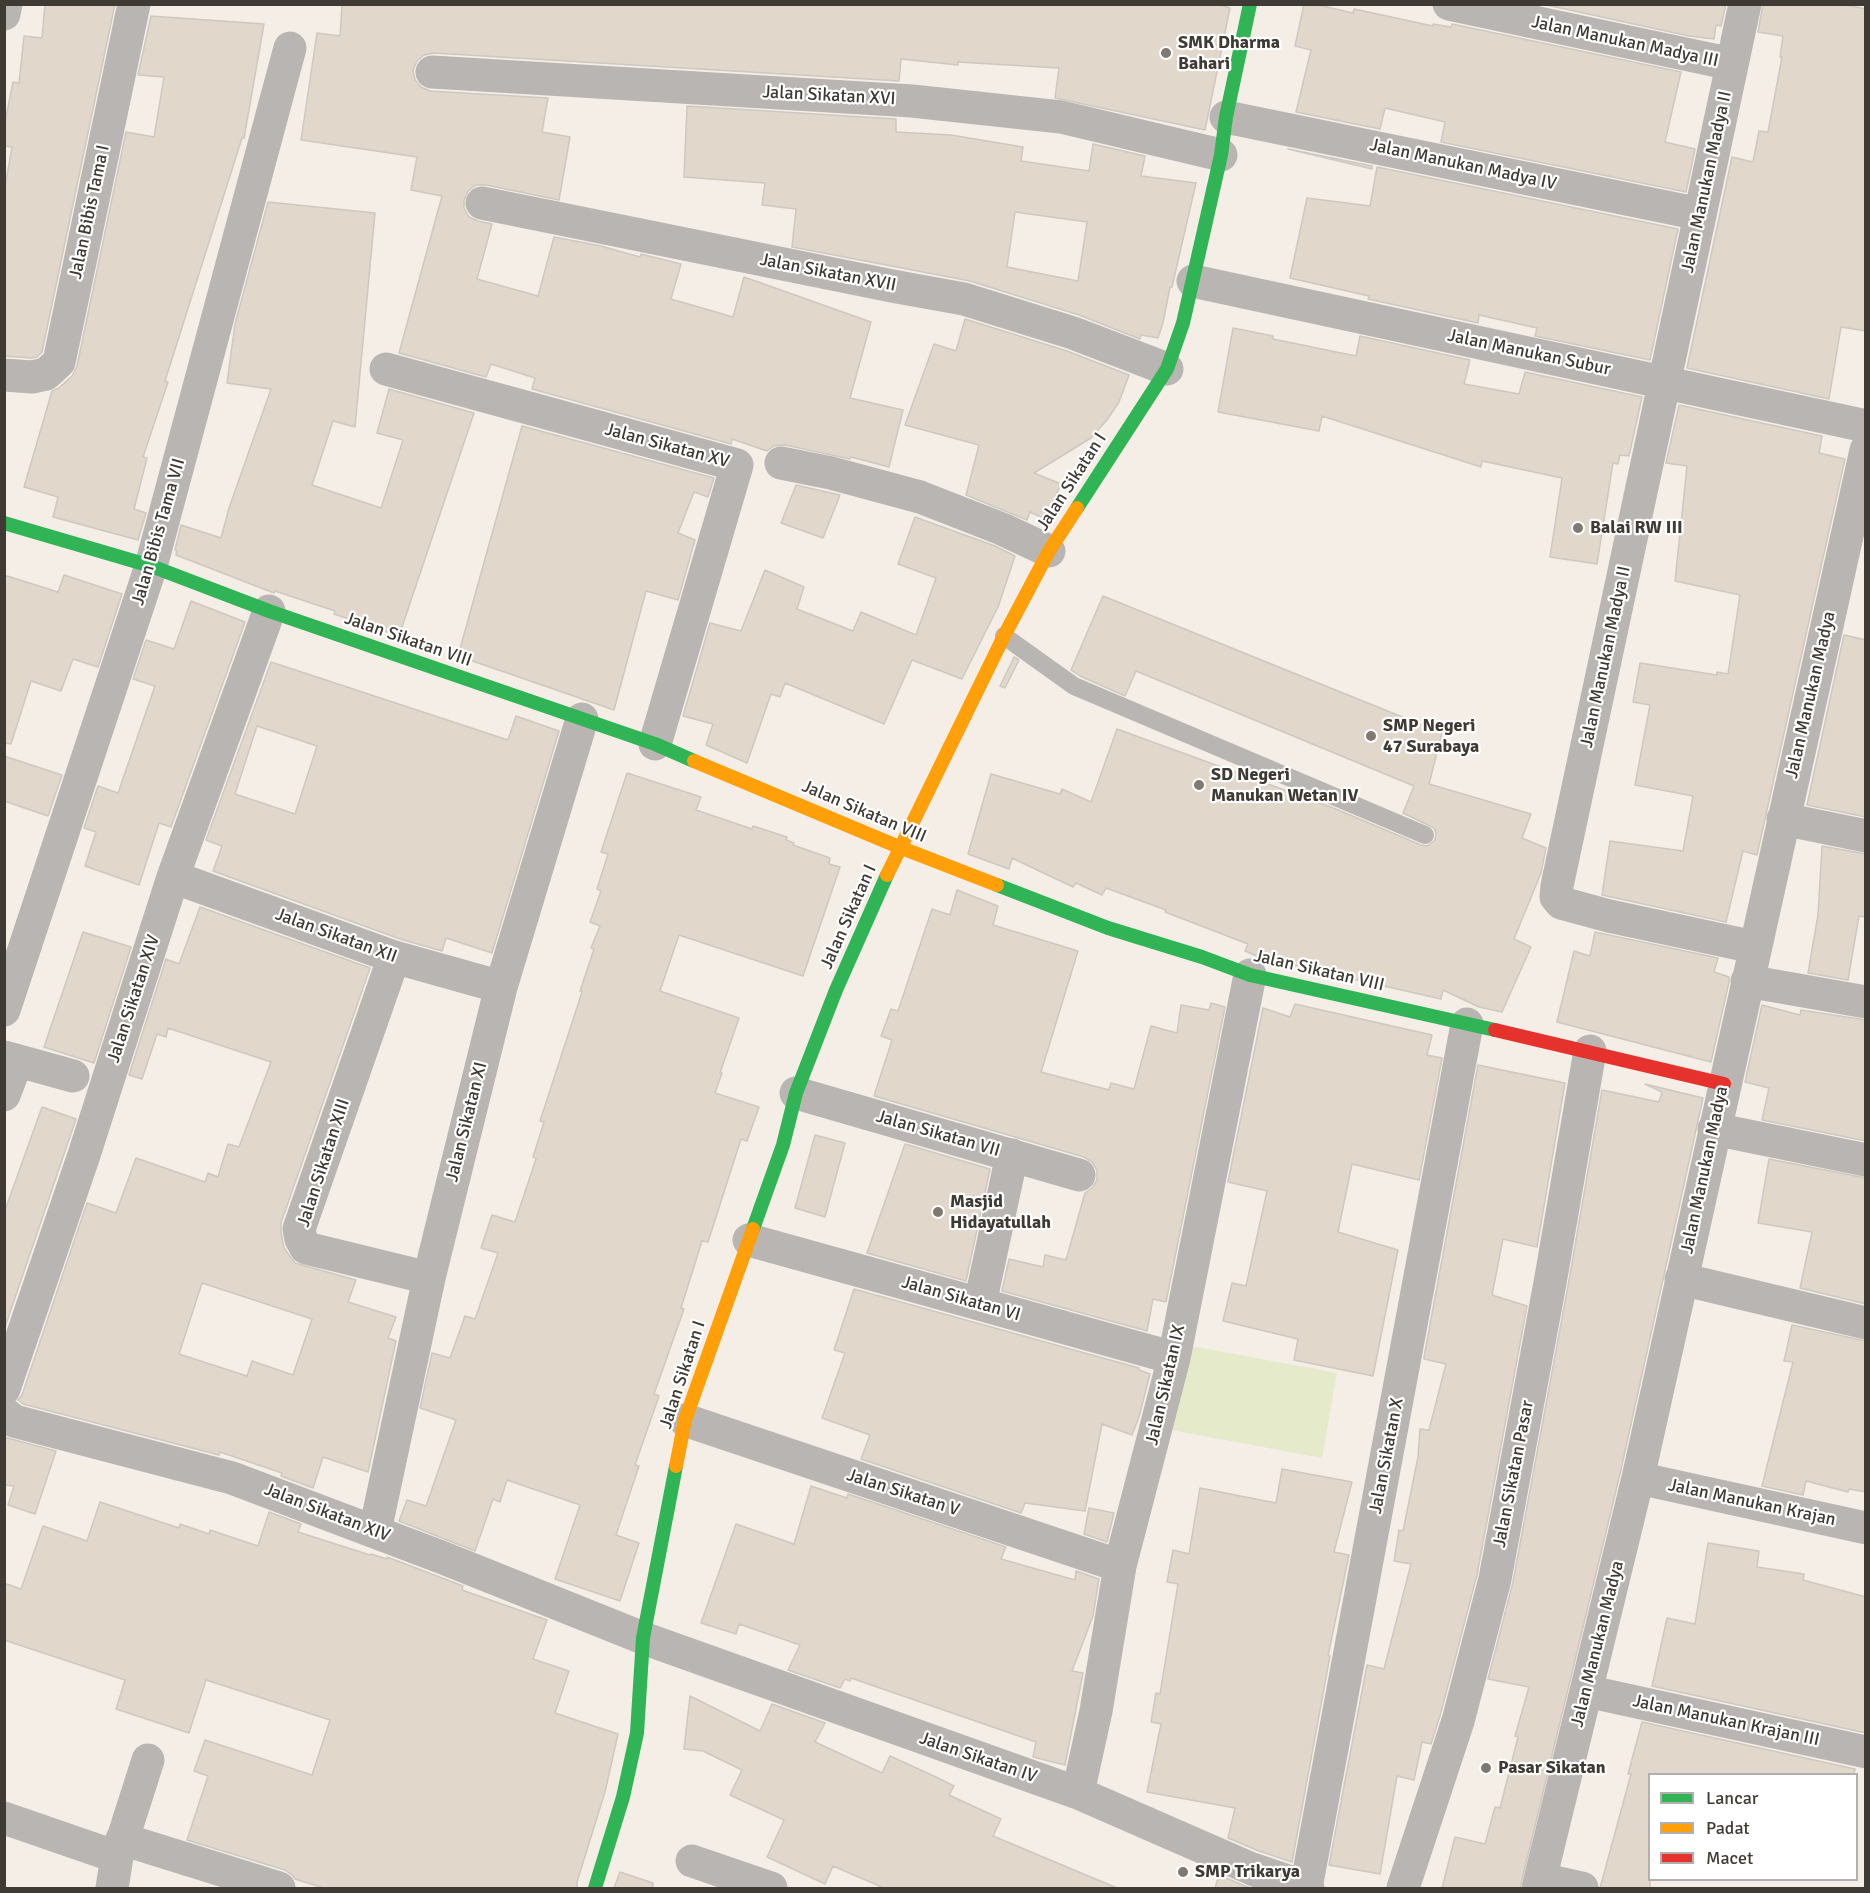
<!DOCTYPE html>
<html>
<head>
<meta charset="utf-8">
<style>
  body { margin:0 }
  #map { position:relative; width:1870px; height:1893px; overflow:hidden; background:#f5eee6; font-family:Signika,sans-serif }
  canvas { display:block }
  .frame { position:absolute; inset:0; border:6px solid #3f3a34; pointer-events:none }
  .legend { position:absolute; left:1648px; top:1773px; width:210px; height:108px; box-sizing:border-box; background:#fff; border:2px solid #b2b0ae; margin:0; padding:8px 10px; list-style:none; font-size:18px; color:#3f3a34 }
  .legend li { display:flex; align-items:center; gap:12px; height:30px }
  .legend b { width:30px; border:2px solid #b2b0ae }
</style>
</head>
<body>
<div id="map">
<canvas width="1870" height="1893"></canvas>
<div class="frame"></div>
<ul class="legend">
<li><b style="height:8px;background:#30b455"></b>Lancar</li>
<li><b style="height:8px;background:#ff9f0a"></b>Padat</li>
<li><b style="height:8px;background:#e5322d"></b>Macet</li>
</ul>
</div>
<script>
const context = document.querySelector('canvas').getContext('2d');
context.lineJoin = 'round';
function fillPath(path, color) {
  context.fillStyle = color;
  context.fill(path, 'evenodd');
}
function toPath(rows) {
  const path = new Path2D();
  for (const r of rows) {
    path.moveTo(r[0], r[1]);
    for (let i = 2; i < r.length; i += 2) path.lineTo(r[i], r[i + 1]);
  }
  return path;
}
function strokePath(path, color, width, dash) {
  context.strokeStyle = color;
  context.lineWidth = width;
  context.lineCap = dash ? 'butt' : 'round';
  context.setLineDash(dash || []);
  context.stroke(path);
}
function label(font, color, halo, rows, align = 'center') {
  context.font = font + ' Signika,sans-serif';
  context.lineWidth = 4.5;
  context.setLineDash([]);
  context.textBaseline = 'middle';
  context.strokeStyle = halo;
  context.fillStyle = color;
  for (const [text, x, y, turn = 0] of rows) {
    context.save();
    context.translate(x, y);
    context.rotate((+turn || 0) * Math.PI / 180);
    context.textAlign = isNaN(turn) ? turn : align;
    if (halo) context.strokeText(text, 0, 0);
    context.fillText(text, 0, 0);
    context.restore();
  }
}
const green = toPath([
  [1186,1345,1337,1373,1322,1458,1171,1430]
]);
const building = toPath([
  [45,4,115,4,42,352,37,357,31,358,4,356,4,192,12,147,4,146,4,127,13,82,19,83,24,36,42,38,45,4],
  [342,4,1216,4,1230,8,1205,130,1055,98,1059,68,958,62,958,65,901,59,899,81,433,53,424,55,417,61,413,70,415,80,421,87,430,91,548,98,542,132,570,137,559,200,486,185,476,185,468,191,464,200,464,208,469,217,478,221,492,224,477,279,538,296,554,237,601,246,640,257,641,254,681,264,671,299,733,317,744,277,871,322,850,398,903,410,889,467,851,457,850,459,785,445,774,446,767,451,732,439,731,444,532,389,535,378,491,364,486,377,399,353,442,196,411,190,417,157,301,140,317,33,340,36,342,4],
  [1304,4,1314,4,1353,13,1354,9,1433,26,1433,24,1451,27,1452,24,1681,72,1665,142,1695,149,1686,192,1441,142,1445,122,1385,108,1380,129,1296,112,1311,50,1295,46,1304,4],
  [1542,4,1726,4,1721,26,1716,25,1714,39,1689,36,1542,4],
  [1763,4,1840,4,1866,9,1866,331,1841,327,1829,399,1687,368,1732,157,1753,162,1759,131,1768,132,1782,57,1780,57,1783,36,1758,32,1763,4],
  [151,16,264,24,244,138,242,138,165,381,168,382,143,457,147,458,134,509,146,513,138,540,53,517,58,497,24,487,52,391,59,388,72,376,77,366,126,132,154,137,164,77,138,75,151,16],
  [687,106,896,119,896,132,951,135,1023,147,1021,161,1089,171,1093,144,1145,156,1141,176,1196,183,1172,287,1170,287,1163,323,1158,338,1141,335,1140,339,1079,315,970,281,792,247,796,209,762,205,765,183,684,177,687,106],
  [1015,212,1087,222,1078,281,1007,267,1015,212],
  [1288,149,1372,166,1372,169,1288,149],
  [1377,167,1678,229,1650,360,1535,336,1537,328,1479,315,1478,323,1368,299,1369,296,1290,278,1307,198,1370,206,1377,167],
  [268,202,375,213,355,427,333,421,312,485,381,508,403,440,377,433,389,389,474,413,399,636,334,614,335,611,275,591,274,593,176,555,177,551,175,550,181,525,221,538,229,508,271,389,227,383,235,324,268,202],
  [965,319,1067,351,1129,375,1119,402,1107,420,1091,438,1034,473,1061,484,1045,519,1030,512,1027,520,966,495,979,445,905,425,934,344,956,351,965,319],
  [1233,328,1273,336,1273,339,1356,356,1360,336,1470,360,1464,384,1519,394,1525,372,1642,397,1629,456,1620,455,1618,464,1613,463,1597,564,1550,557,1562,478,1482,461,1481,467,1322,416,1319,431,1218,412,1233,328],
  [1679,405,1822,436,1819,453,1845,459,1757,855,1743,851,1726,922,1602,895,1610,841,1683,851,1693,796,1635,785,1650,705,1633,702,1640,663,1717,675,1717,672,1728,674,1740,595,1675,581,1687,466,1666,463,1679,405],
  [522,426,714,478,708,497,694,492,678,533,695,540,678,600,646,591,614,710,458,656,522,426],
  [796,485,840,495,823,538,781,523,796,485],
  [915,517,995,546,1015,556,998,607,962,679,912,660,884,724,785,683,780,697,771,694,747,763,706,745,713,724,683,716,710,623,741,631,765,570,804,587,797,609,853,631,861,612,916,635,936,578,898,564,915,517],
  [4,575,58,592,64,575,122,594,98,667,73,659,61,691,31,681,11,744,4,743,4,575],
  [1103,596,1442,733,1429,784,1531,814,1522,838,1546,848,1541,873,1514,939,1531,947,1502,1012,1479,1007,1443,990,1441,999,1261,958,1245,951,1248,944,1165,912,1166,910,1106,888,1102,895,1076,883,1073,887,1012,858,1009,869,968,854,991,774,1060,794,1062,789,1091,802,1117,729,1331,807,1421,845,1427,846,1435,840,1436,833,1434,828,1403,813,1414,786,1136,671,1125,696,1080,676,1071,670,1103,596],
  [191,601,245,622,171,827,159,823,139,885,85,866,96,832,84,828,98,786,118,793,155,686,133,679,146,640,174,649,191,601],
  [1844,635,1866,640,1866,817,1807,805,1844,635],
  [1014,657,1019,660,1005,688,1000,686,1014,657],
  [271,662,508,740,516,716,559,731,492,953,446,938,442,951,400,939,213,871,222,846,206,840,271,662],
  [257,726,317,746,295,814,235,794,257,726],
  [4,756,62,775,48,816,4,801,4,756],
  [627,773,701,797,696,810,752,829,753,826,787,837,786,840,794,843,793,845,830,858,829,864,840,867,803,976,679,935,660,991,739,1018,720,1073,722,1073,715,1093,759,1107,747,1141,741,1139,708,1242,702,1241,681,1308,684,1309,654,1394,659,1396,635,1465,639,1466,616,1535,639,1543,620,1601,555,1579,580,1505,507,1480,500,1502,493,1499,475,1551,399,1521,407,1500,426,1506,456,1420,420,1408,432,1353,450,1358,465,1316,475,1319,498,1253,481,1248,492,1215,515,1222,536,1159,533,1157,544,1122,540,1121,582,992,580,991,594,949,591,948,600,926,590,922,601,891,597,889,608,854,601,852,627,773],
  [1822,846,1866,854,1866,917,1859,916,1848,980,1808,973,1818,915,1822,846],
  [957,890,998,906,993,925,1078,951,1041,1072,1109,1090,1111,1083,1134,1089,1151,1026,1177,1033,1181,1005,1209,1010,1211,1003,1225,1007,1166,1302,1153,1299,1147,1331,1002,1291,1009,1259,1043,1267,1045,1255,1066,1260,1085,1193,1092,1188,1097,1180,1097,1170,1092,1162,1084,1157,874,1096,892,1040,881,1036,891,1009,898,1011,932,909,950,915,957,890],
  [200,907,370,968,281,1223,281,1232,284,1248,295,1263,356,1280,348,1302,396,1317,388,1338,396,1341,368,1472,323,1457,313,1488,281,1476,282,1473,220,1452,219,1455,23,1404,18,1400,22,1395,87,1203,116,1213,136,1158,205,1182,208,1173,218,1177,228,1144,239,1147,271,1062,168,1028,166,1037,157,1034,142,1079,129,1075,166,959,179,964,200,907],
  [202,1283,312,1319,293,1375,252,1361,247,1376,179,1354,202,1283],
  [83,932,131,947,94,1063,44,1047,83,932],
  [1595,932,1718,958,1714,972,1729,977,1729,982,1711,1062,1557,1022,1574,951,1590,956,1595,932],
  [1295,1004,1432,1035,1427,1055,1442,1058,1419,1180,1352,1164,1338,1232,1398,1250,1373,1376,1294,1360,1298,1339,1223,1321,1232,1283,1246,1286,1267,1191,1228,1182,1263,1008,1290,1017,1295,1004],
  [1762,1005,1800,1015,1801,1010,1866,1020,1866,1141,1762,1120,1769,1088,1745,1082,1762,1005],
  [1478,1065,1565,1083,1537,1247,1503,1239,1492,1295,1527,1306,1477,1575,1440,1716,1431,1744,1422,1742,1414,1780,1397,1776,1380,1874,1329,1865,1367,1665,1384,1669,1411,1564,1394,1561,1399,1530,1403,1531,1418,1457,1420,1429,1429,1430,1446,1364,1424,1359,1424,1357,1478,1065],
  [1645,1084,1703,1098,1620,1474,1520,1888,1442,1888,1455,1837,1485,1844,1495,1807,1500,1808,1518,1737,1515,1736,1529,1687,1488,1679,1513,1582,1568,1286,1602,1090,1659,1102,1662,1092,1645,1084],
  [42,1107,76,1119,4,1330,4,1213,42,1107],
  [815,1135,845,1143,825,1217,795,1208,815,1135],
  [905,1144,990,1169,966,1281,867,1253,905,1144],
  [1769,1159,1866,1178,1866,1304,1800,1288,1812,1232,1758,1223,1769,1159],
  [854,1289,1139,1368,1139,1370,1150,1374,1139,1417,1132,1435,1102,1424,1085,1511,1025,1503,1021,1513,861,1459,870,1435,822,1418,845,1353,834,1350,854,1289],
  [1792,1325,1866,1341,1866,1492,1849,1489,1848,1492,1806,1481,1803,1495,1762,1486,1793,1362,1784,1361,1792,1325],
  [4,1437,56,1451,35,1514,8,1505,14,1486,4,1485,4,1437],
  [1282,1469,1352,1482,1334,1552,1349,1555,1328,1656,1330,1656,1292,1862,1259,1851,1228,1838,1235,1808,1147,1792,1161,1724,1151,1722,1156,1693,1160,1694,1178,1584,1167,1582,1173,1550,1189,1554,1200,1488,1276,1503,1282,1469],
  [811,1486,847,1498,848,1494,1006,1547,1001,1559,1075,1580,1076,1571,1099,1579,1093,1616,1072,1671,1083,1673,1065,1765,1033,1757,1036,1742,851,1678,850,1681,845,1679,840,1688,788,1670,800,1645,739,1624,736,1634,701,1623,736,1524,794,1544,811,1486],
  [100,1502,179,1528,180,1524,209,1534,210,1530,258,1546,269,1512,301,1524,298,1532,370,1555,371,1554,387,1559,387,1557,463,1586,462,1590,547,1620,533,1659,569,1671,555,1713,618,1734,605,1792,577,1882,577,1888,324,1888,295,1879,292,1875,285,1870,187,1840,208,1776,194,1771,205,1740,312,1775,330,1720,206,1680,189,1733,116,1709,125,1680,4,1640,4,1583,21,1589,43,1526,87,1541,100,1502],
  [1089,1508,1114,1513,1107,1542,1084,1534,1089,1508],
  [1708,1543,1759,1551,1757,1567,1804,1574,1803,1580,1866,1597,1866,1733,1652,1686,1667,1618,1695,1624,1708,1543],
  [690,1696,760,1731,772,1704,825,1723,815,1742,882,1773,890,1756,936,1777,954,1786,949,1795,1001,1819,993,1836,1117,1888,884,1888,833,1866,825,1884,767,1857,784,1820,730,1795,742,1770,703,1751,684,1749,690,1696],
  [1642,1722,1855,1769,1854,1774,1650,1774,1650,1888,1600,1888,1631,1774,1628,1774,1642,1722],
  [620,1872,653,1883,653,1888,614,1888,620,1872],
  [1219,1875,1245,1886,1251,1888,1215,1888,1219,1875]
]);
const lane = toPath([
  [1004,636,1074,686,1425,835]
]);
const street = toPath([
  [1449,4,1732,64],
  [1745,4,1557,886,1556,897,1561,903,1609,916,1754,947],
  [4,14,6,4],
  [432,72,912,101,1061,117,1221,155],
  [1226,117,1700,214],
  [482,203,892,286,964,299,1073,333,1167,369],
  [1193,281,1866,426],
  [386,369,737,465,655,744],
  [4,375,32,377,46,374,59,362,134,4],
  [781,463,831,473,920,497,1002,529,1049,551],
  [1783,819,1866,836],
  [173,877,394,957,501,987],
  [394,957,299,1229,301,1239,306,1248,429,1278],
  [1747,981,1866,1002],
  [4,1010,151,566,290,48],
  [4,1057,73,1076],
  [796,1093,1079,1175],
  [4,1095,17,1061],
  [1714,1129,1866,1160],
  [749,1240,1174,1358],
  [1681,1279,1866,1323],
  [980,1304,1012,1155],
  [4,1389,84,1155,173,877,269,611],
  [4,1413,14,1421,232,1478,441,1557,643,1638,1078,1793,1252,1869,1308,1888],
  [685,1420,1120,1566],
  [1638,1478,1866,1528],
  [375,1531,429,1278,501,987,582,719],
  [1586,1691,1866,1752],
  [1078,1793,1096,1711,1120,1566,1174,1358,1250,975],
  [4,1818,117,1857,148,1760],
  [122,1839,279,1888],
  [692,1861,771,1888],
  [1541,1879,1582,1888],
  [112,1888,117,1857],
  [1306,1888,1467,1024],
  [1403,1888,1458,1721,1495,1579,1550,1283,1590,1051],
  [1538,1888,1638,1478,1866,450]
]);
const fast = toPath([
  [1077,508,1167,369,1183,323,1221,155,1226,117,1250,4],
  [4,523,151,566,269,611,655,744,694,761],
  [997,885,1108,928,1202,957,1250,975,1495,1030],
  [753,1229,783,1145,796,1093,836,990,887,875],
  [595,1888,623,1797,637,1733,643,1638,676,1466]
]);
const slow = toPath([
  [694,761,899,847,997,885],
  [887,875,1004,636,1049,551,1077,508],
  [676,1466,685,1420,753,1229]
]);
const jam = toPath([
  [1495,1030,1724,1084]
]);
const markers = [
  [1166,53,6,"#7f7972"],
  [1578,528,6,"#7f7972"],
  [1371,736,6,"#7f7972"],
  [1199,785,6,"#7f7972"],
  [938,1212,6,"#7f7972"],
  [1486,1768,6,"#7f7972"],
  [1183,1872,6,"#7f7972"]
];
const streetNames = [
  ["Jalan Manukan Madya III",1625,42,12],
  ["Jalan Sikatan XVI",829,96,3],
  ["Jalan Manukan Madya IV",1463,165,12],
  ["Jalan Manukan Madya II",1707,182,-78],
  ["Jalan Bibis Tama I",90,212,-78],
  ["Jalan Sikatan XVII",828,273,11],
  ["Jalan Manukan Subur",1529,353,12],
  ["Jalan Sikatan XV",667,446,15],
  ["Jalan Sikatan I",1072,482,-57],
  ["Jalan Bibis Tama VII",159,532,-74],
  ["Jalan Sikatan VIII",408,640,19],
  ["Jalan Manukan Madya II",1606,657,-78],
  ["Jalan Manukan Madya",1811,695,-77],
  ["Jalan Sikatan VIII",864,812,23],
  ["Jalan Sikatan I",849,917,-66],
  ["Jalan Sikatan XII",336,936,20],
  ["Jalan Sikatan VIII",1319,971,13],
  ["Jalan Sikatan XIV",134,999,-72],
  ["Jalan Sikatan XI",467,1122,-76],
  ["Jalan Sikatan VII",938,1134,16],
  ["Jalan Sikatan XIII",324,1163,-72],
  ["Jalan Manukan Madya",1705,1170,-78],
  ["Jalan Sikatan VI",961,1299,16],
  ["Jalan Sikatan I",683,1375,-72],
  ["Jalan Sikatan IX",1166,1385,-77],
  ["Jalan Sikatan X",1387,1456,-79],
  ["Jalan Sikatan Pasar",1514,1474,-79],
  ["Jalan Sikatan V",903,1493,18],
  ["Jalan Manukan Krajan",1752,1503,12],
  ["Jalan Sikatan XIV",327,1513,21],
  ["Jalan Manukan Madya",1598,1644,-76],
  ["Jalan Manukan Krajan III",1726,1721,12],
  ["Jalan Sikatan IV",978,1758,19]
];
const poiNames = [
  ["SMK Dharma",1178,43],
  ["Bahari",1178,64],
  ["Balai RW III",1590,528],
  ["SMP Negeri",1383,726],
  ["47 Surabaya",1383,747],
  ["SD Negeri",1211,775],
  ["Manukan Wetan IV",1211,796],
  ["Masjid",950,1202],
  ["Hidayatullah",950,1223],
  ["Pasar Sikatan",1498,1768],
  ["SMP Trikarya",1195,1872]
];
fillPath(green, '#e4eaca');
fillPath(building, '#e1d7ca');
strokePath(building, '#cdc8c1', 1.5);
strokePath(lane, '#b8b5b2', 18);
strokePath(street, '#b8b5b2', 33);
strokePath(fast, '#30b455', 14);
strokePath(slow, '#ff9f0a', 14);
strokePath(jam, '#e5322d', 14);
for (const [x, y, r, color] of markers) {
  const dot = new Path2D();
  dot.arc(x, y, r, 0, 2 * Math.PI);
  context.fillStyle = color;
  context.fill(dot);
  strokePath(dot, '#fff', 2);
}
label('18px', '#3f3a34', '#fff', streetNames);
label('bold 18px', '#3f3a34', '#fff', poiNames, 'left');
</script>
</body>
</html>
